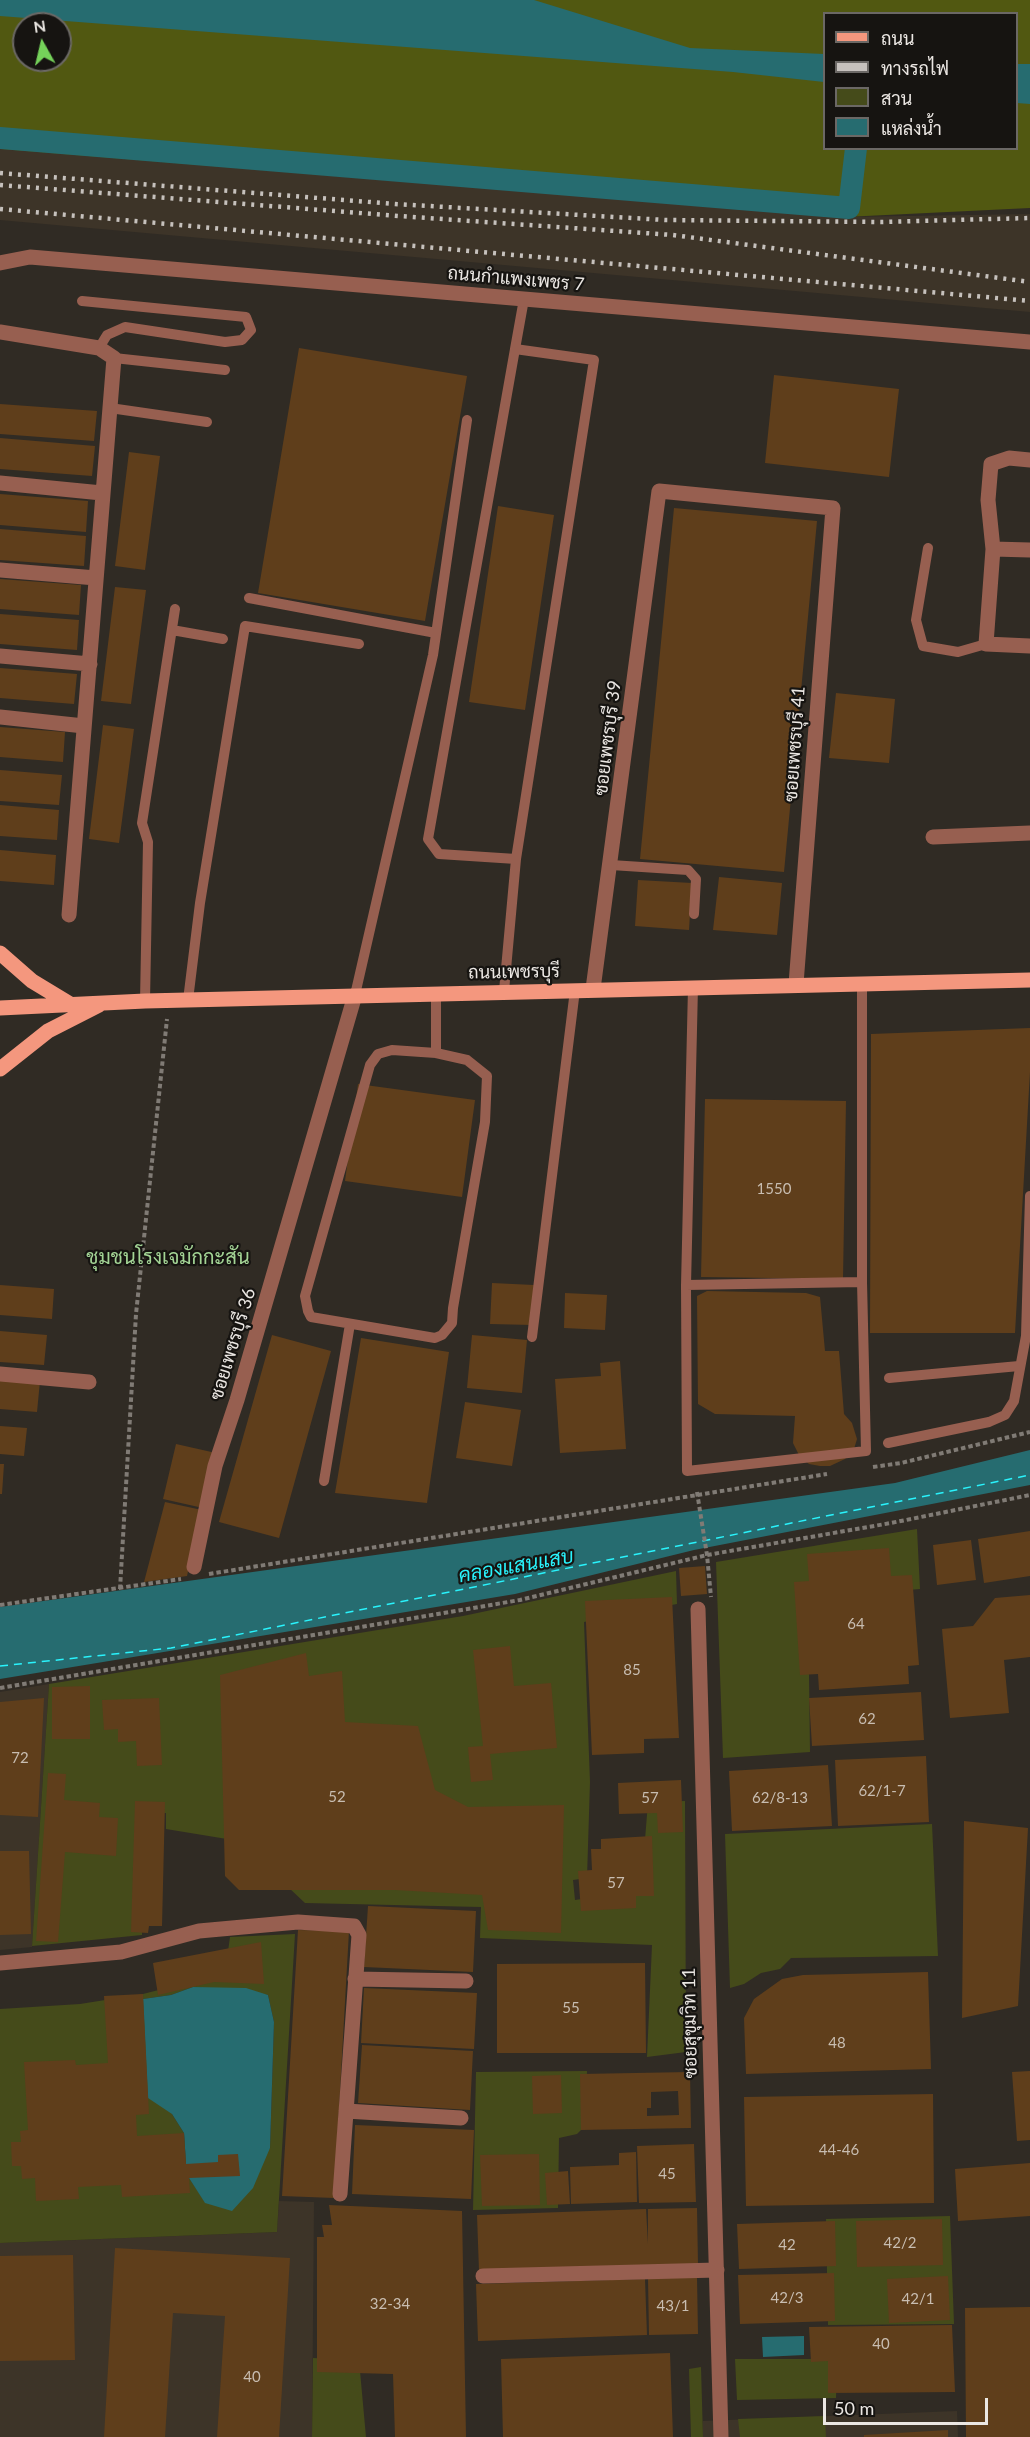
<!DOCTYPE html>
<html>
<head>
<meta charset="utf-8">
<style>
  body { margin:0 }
  #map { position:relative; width:1030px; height:2437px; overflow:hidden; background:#302b24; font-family:Lato,Sarabun,sans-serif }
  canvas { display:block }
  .legend { position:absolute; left:823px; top:12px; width:195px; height:138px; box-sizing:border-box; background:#161411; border:2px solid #6b6865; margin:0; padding:8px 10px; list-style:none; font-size:18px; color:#ebe7e3 }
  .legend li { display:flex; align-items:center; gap:12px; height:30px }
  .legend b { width:30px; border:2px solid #6b6865 }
  .north { position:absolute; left:12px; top:12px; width:60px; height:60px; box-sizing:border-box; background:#161411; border:2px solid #6b6865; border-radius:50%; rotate:352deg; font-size:16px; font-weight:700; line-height:24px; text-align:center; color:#ebe7e3 }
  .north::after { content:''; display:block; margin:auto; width:21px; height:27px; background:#75d25a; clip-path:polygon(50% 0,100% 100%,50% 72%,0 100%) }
  .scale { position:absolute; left:823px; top:2398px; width:165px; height:27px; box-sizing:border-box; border:3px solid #ebe7e3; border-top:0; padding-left:8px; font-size:18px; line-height:21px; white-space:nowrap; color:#ebe7e3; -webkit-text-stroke:4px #161411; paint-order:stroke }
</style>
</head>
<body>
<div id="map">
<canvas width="1030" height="2437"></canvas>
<ul class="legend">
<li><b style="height:8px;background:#f4977e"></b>ถนน</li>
<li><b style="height:8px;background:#c6c1bd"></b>ทางรถไฟ</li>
<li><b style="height:16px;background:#454b1a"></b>สวน</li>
<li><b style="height:16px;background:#266c70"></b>แหล่งน้ำ</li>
</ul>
<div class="north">N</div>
<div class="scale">50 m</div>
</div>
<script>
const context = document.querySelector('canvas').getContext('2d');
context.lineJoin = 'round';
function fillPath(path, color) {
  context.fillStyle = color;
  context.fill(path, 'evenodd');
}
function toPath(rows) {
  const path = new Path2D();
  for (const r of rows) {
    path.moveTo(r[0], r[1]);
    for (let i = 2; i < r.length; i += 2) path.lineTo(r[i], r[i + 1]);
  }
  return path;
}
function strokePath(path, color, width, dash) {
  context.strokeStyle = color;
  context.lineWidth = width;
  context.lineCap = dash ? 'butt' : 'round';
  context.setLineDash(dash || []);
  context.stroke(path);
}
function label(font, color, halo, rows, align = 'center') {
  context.font = font + ' Lato,Sarabun,sans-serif';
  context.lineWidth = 4.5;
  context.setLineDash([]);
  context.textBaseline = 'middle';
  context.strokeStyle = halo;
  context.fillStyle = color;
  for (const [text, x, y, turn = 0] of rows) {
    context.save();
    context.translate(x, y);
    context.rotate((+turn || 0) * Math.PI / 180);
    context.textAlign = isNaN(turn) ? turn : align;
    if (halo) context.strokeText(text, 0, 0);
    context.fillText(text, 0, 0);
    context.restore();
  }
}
const built = toPath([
  [0,149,845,217,1030,214,1030,312,0,220],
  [49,1684,32,1947,0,1950,0,1692],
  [279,2201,314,2202,312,2437,0,2437,0,2243,277,2232],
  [957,2411,958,2437,703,2437,703,2421]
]);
const green = toPath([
  [917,1529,920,1589,808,1598,810,1752,723,1758,716,1562],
  [676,1571,677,1604,584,1622,590,1782,587,1878,573,1880,575,1900,641,1890,648,1802,685,1801,686,2052,647,2057,652,1945,480,1938,481,1907,305,1903,239,1841,166,1829,166,1813,144,1816,142,1935,32,1946,49,1684,463,1616],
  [932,1824,938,1956,791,1958,780,1969,761,1973,744,1984,730,1988,725,1834],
  [295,1934,277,2232,0,2243,0,2009,80,2004,143,1994,225,1973,230,1937],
  [193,1987,268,1995,274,2022,270,2148,205,2202,189,2178,186,2164,184,2133,172,2114,143,1999,171,1995],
  [587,2071,585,2126,577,2134,559,2138,558,2208,473,2210,476,2072],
  [950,2216,954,2324,828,2325,826,2219],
  [313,2358,359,2360,366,2437,312,2437],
  [735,2359,837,2359,836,2398,737,2400],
  [701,2367,703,2437,691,2437,689,2369],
  [825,2416,826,2437,740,2437,738,2419]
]);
const forest = toPath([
  [0,0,1030,0,1030,208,845,217,0,149],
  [824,14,1016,14,1016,148,824,148],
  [24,24,60,24,60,60,24,60]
]);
const water = toPath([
  [0,0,534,0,690,48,824,54,824,82,733,72,0,16],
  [1016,64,1030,64,1030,104,1017,103],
  [1030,1450,1030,1485,694,1550,515,1594,0,1679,0,1607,895,1483],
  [193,1987,246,1988,268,1995,274,2022,270,2148,253,2188,232,2211,205,2203,189,2178,186,2164,184,2133,172,2114,148,2098,143,1999,171,1995],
  [804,2336,804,2355,763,2357,762,2337]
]);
const canal = toPath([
  [0,138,849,208,856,148]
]);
const ferry = toPath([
  [0,1666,171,1648,1030,1475]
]);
const building = toPath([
  [299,348,467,376,425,621,258,593],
  [774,375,899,389,889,477,765,463],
  [0,404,97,411,94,441,0,434],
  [0,438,95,446,92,476,0,469],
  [129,452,160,456,145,570,115,566],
  [0,494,88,501,86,532,0,525],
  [498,506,554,515,525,710,469,702],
  [674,508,817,521,784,872,640,859],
  [0,529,86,536,84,566,0,560],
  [0,579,81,585,79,615,0,609],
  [115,587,146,590,131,704,101,701],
  [0,614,79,620,77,650,0,644],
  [0,668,77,674,74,704,0,698],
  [836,693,895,699,889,763,829,758],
  [103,725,134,729,119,843,89,839],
  [0,727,65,732,63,762,0,757],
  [0,770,62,775,59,805,0,801],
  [0,805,59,810,57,840,0,836],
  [0,850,56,855,54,885,0,881],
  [719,877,782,883,777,935,713,930],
  [638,880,692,883,689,930,635,926],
  [1030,1028,1030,1072,1015,1333,870,1333,871,1034],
  [358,1084,475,1100,462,1197,345,1181],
  [705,1099,846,1101,843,1279,701,1277],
  [492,1283,534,1285,532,1325,490,1324],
  [0,1285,54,1289,52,1319,0,1315],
  [707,1291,806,1293,820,1297,825,1351,839,1351,844,1414,852,1423,857,1439,854,1449,845,1459,830,1466,820,1466,809,1464,799,1455,793,1443,795,1416,715,1414,698,1404,697,1296],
  [565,1293,607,1295,605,1330,564,1328],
  [0,1331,47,1335,44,1365,0,1362],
  [272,1335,331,1351,279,1538,219,1522],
  [472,1335,527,1340,522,1393,467,1388],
  [361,1338,449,1352,427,1503,335,1493],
  [620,1361,626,1449,560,1453,555,1379,601,1376,600,1363],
  [0,1378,40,1381,37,1412,0,1409],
  [465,1402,521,1410,512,1466,456,1458],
  [0,1426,27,1428,24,1456,0,1454],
  [176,1444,216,1453,203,1508,163,1499],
  [0,1464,4,1464,2,1494,0,1494],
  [165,1502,202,1510,187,1576,144,1582],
  [1030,1531,1030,1576,984,1583,978,1539],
  [971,1540,976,1580,937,1585,933,1545],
  [889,1548,891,1576,912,1575,919,1665,908,1666,909,1684,819,1690,818,1674,800,1675,794,1582,809,1581,807,1554],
  [705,1566,707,1594,681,1596,679,1568],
  [1030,1595,1030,1657,1004,1660,1009,1713,950,1718,942,1629,973,1626,995,1598],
  [672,1597,679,1738,644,1739,644,1753,592,1755,585,1601],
  [510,1646,514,1686,551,1683,557,1748,490,1754,493,1780,471,1782,468,1747,483,1746,473,1650],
  [306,1653,309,1676,342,1671,345,1722,418,1726,435,1790,468,1807,564,1805,561,1933,488,1930,482,1895,395,1890,239,1890,225,1876,220,1675],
  [90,1686,90,1739,52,1739,52,1687],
  [921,1692,924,1740,812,1746,809,1698],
  [44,1698,38,1817,0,1815,0,1702],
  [159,1698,162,1765,137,1766,136,1741,118,1742,118,1729,104,1730,102,1700],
  [926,1756,929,1822,838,1826,835,1760],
  [828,1765,832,1826,732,1831,729,1771],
  [48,1773,66,1774,64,1800,100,1803,99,1817,118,1818,116,1856,65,1852,58,1942,36,1941],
  [681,1780,683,1832,658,1833,657,1813,619,1814,618,1783],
  [135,1801,165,1802,162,1926,149,1926,148,1933,131,1932],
  [964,1821,1028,1828,1018,2006,962,2018],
  [652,1836,654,1896,636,1896,636,1908,581,1911,578,1871,592,1870,591,1849,601,1849,601,1839],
  [0,1851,29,1851,31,1934,0,1935],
  [368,1906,476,1911,473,1972,364,1967],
  [298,1930,349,1931,334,2198,282,2196],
  [261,1942,264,1984,214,1982,158,1995,153,1963],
  [645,1963,646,2053,497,2053,497,1964],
  [928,1972,931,2069,746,2074,744,2018,754,1999,782,1979,803,1975],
  [364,1988,477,1993,474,2049,361,2043],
  [143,1994,149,2114,136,2115,137,2136,184,2133,186,2164,218,2162,218,2155,238,2154,240,2176,189,2178,190,2193,122,2197,121,2185,78,2187,79,2199,36,2201,35,2178,22,2179,21,2166,12,2166,11,2142,21,2142,20,2131,28,2130,24,2062,75,2060,76,2065,108,2063,104,1996],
  [362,2045,473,2051,470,2110,358,2103],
  [1030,2071,1030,2140,1017,2141,1012,2072],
  [690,2072,691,2128,581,2130,580,2074],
  [678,2091,679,2115,647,2116,647,2108,651,2108,651,2092],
  [561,2075,562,2113,533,2114,532,2076],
  [933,2094,934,2203,746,2206,744,2097],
  [355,2125,474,2130,471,2199,352,2194],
  [694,2144,696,2202,639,2203,637,2146],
  [636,2152,637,2202,571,2204,570,2167,619,2165,619,2153],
  [539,2154,540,2205,482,2206,480,2155],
  [1030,2163,1030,2216,958,2221,955,2169],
  [568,2171,570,2204,547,2205,545,2173],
  [329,2205,462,2211,466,2437,395,2437,393,2374,317,2372,317,2237,324,2237,322,2225,332,2225],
  [697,2208,698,2265,479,2271,477,2215,646,2209,648,2244,648,2209],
  [942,2219,943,2265,857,2267,856,2221],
  [835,2221,836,2266,739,2269,737,2224],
  [115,2248,290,2258,279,2437,217,2437,225,2316,173,2313,165,2437,104,2437],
  [73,2255,75,2360,0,2361,0,2256],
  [834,2273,835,2321,740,2324,738,2275],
  [948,2276,950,2320,889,2323,887,2279],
  [697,2277,698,2334,649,2335,648,2278],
  [645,2279,647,2335,478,2341,476,2284],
  [1030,2307,1030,2437,966,2437,965,2308],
  [952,2325,955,2392,828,2393,828,2361,811,2362,809,2327],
  [670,2353,673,2437,503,2437,501,2359],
  [948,2430,948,2437,864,2437,864,2435]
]);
const path = toPath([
  [873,1467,901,1463,1030,1432],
  [697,1492,707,1555,711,1597],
  [209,1574,827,1474],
  [120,1589,136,1314,167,1019],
  [0,1605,181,1579],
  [0,1688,520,1600,707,1555,891,1523,1030,1495]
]);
const service = toPath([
  [82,301,246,317,251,330,242,340,225,342,125,327,107,335,99,348],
  [114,358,225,370],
  [110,408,207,422],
  [928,548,916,620,923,646,958,652,986,644],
  [249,598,436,633],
  [172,630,223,639],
  [516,859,594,360,515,349,524,299],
  [611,865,688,870,696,879,694,914],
  [693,987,686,1285,687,1471,866,1451,862,1282,862,982],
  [504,991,516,859,439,854,428,839,515,349],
  [355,995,433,655,467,420],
  [188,1000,200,903,245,626,359,644],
  [145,1001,148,842,142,823,175,609],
  [392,1050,436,1053,467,1060,487,1076,485,1122,453,1308,452,1323,442,1335,435,1338,311,1317,308,1311,305,1296,370,1065,378,1054,392,1050],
  [436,1053,436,993],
  [686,1285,862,1282],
  [532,1337,575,990],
  [889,1378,1019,1366],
  [888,1443,989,1422,1005,1415,1014,1401,1026,1336,1030,1196],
  [324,1481,350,1324]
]);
const minor = toPath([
  [0,332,99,348,114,358,69,915],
  [1030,460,1009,458,991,464,988,500,993,549,986,644,1030,646],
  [0,483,102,493],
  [993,549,1030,550],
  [0,570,96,578],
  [0,656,90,664],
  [0,717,84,726],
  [933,837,1030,833],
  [593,989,659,491,833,508,796,984],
  [0,1374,89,1382],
  [194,1567,215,1466,237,1400,355,995],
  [698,1609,721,2437],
  [0,1963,121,1952,199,1931,298,1922,354,1926,359,1935,340,2194],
  [355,1979,466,1981],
  [346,2111,461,2118],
  [483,2276,717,2270]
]);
const tertiary = toPath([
  [0,263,30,257,1030,342]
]);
const primary = toPath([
  [0,953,32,981,70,1004],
  [0,1008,145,1001,1030,980],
  [0,1069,48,1031,99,1005]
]);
const rail = toPath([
  [0,173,395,204,665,220,881,222,1030,218],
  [0,185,399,216,673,235,1030,282],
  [0,209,1030,301]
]);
const numberNames = [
  ["1550",774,1189],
  ["64",856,1624],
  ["85",632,1670],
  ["62",867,1719],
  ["72",20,1758],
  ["62/1-7",882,1791],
  ["52",337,1797],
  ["57",650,1798],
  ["62/8-13",780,1798],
  ["57",616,1883],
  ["55",571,2008],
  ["48",837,2043],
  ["44-46",839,2150],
  ["45",667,2174],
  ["42/2",900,2243],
  ["42",787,2245],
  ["42/3",787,2298],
  ["42/1",918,2299],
  ["32-34",390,2304],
  ["43/1",673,2306],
  ["40",881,2344],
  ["40",252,2377]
];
const streetNames = [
  ["ถนนกำแพงเพชร 7",516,279,5],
  ["ซอยเพชรบุรี 39",608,738,-83],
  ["ซอยเพชรบุรี 41",795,744,-86],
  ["ถนนเพชรบุรี",514,972,-1],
  ["ซอยเพชรบุรี 36",233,1344,-73],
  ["ซอยสุขุมวิท 11",690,2023,-91]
];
const neighbourhoodNames = [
  ["ชุมชนโรงเจมักกะสัน",168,1258]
];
const waterNames = [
  ["คลองแสนแสบ",516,1566,-10]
];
fillPath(built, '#3d3428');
fillPath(green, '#454b1a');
fillPath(forest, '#515811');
fillPath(water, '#266c70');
strokePath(canal, '#266c70', 22);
strokePath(ferry, '#29f3fc', 1.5, [8, 6]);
fillPath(building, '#5f3e1b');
strokePath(path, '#807b75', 4, [4.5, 3]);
strokePath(service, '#975f50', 10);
strokePath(minor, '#975f50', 15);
strokePath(tertiary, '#975f50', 15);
strokePath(primary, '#f4977e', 15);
strokePath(rail, '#c6c1bd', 4.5, [3, 6]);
label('15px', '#c8bdb1', null, numberNames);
label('18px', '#ebe7e3', '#161411', streetNames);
label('20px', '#a3d495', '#161411', neighbourhoodNames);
label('italic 20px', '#29f3fc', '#161411', waterNames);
</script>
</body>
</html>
